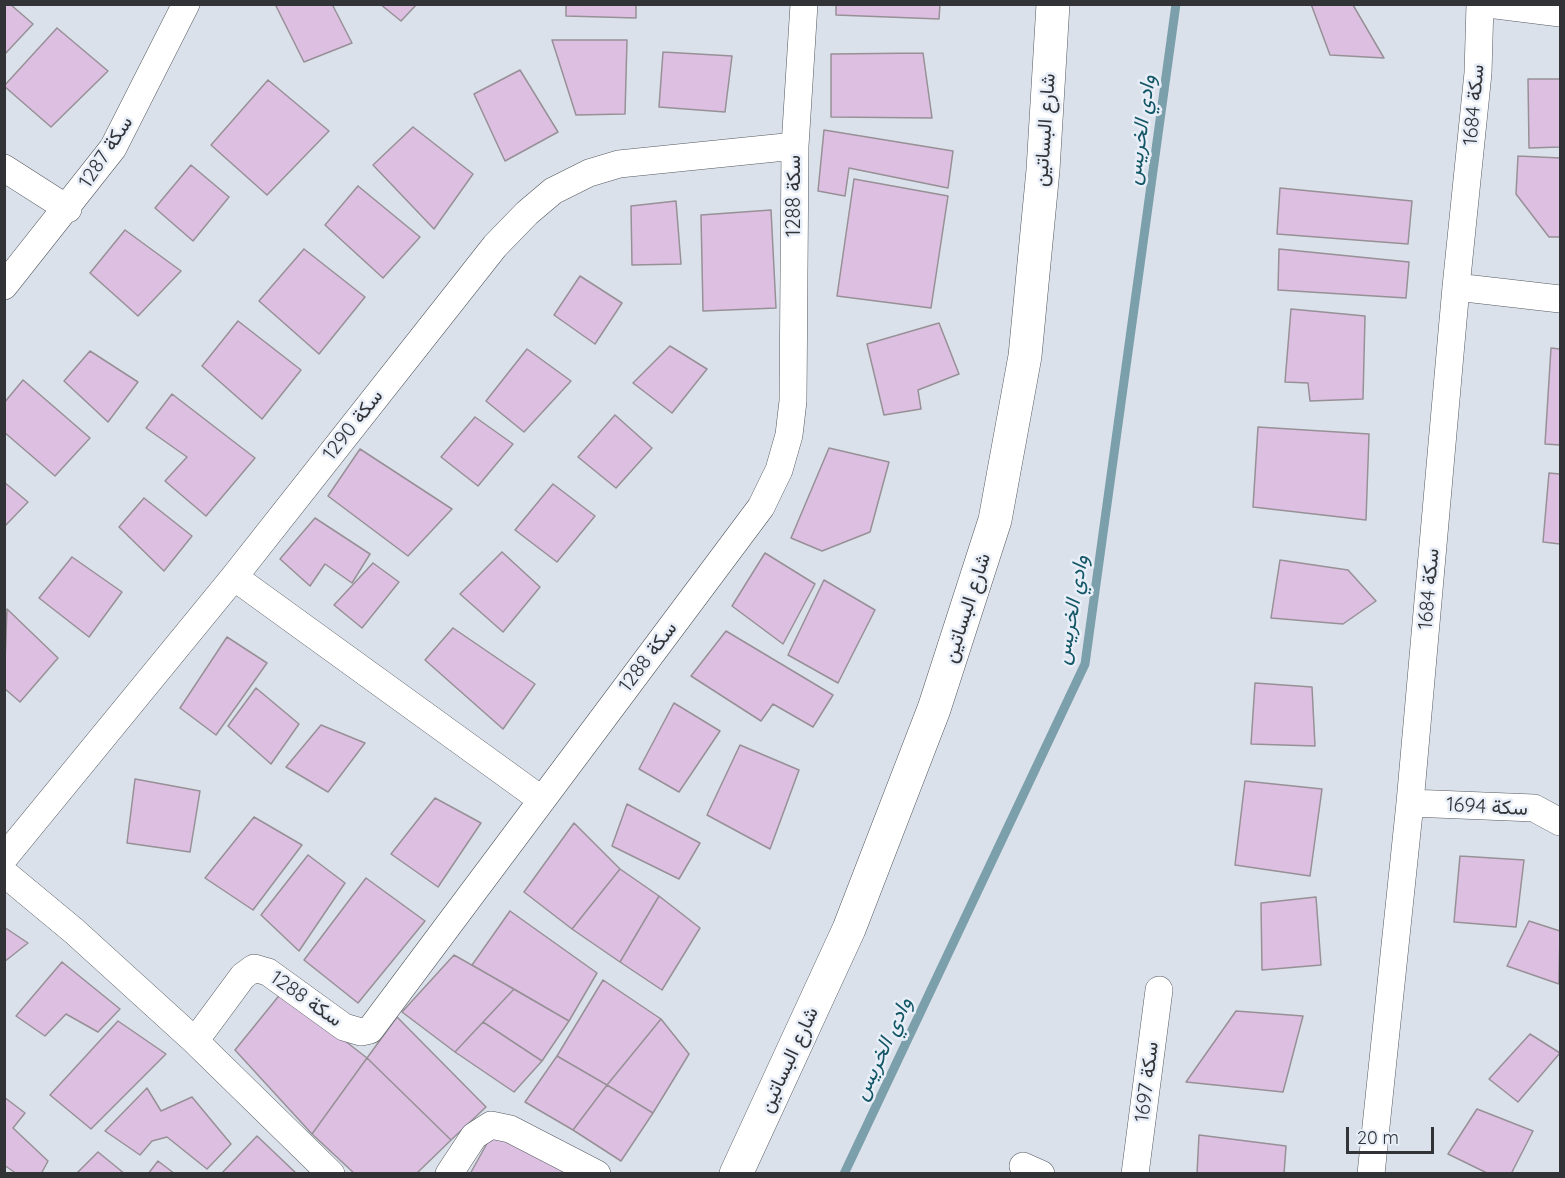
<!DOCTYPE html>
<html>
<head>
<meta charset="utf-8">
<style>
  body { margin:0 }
  #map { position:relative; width:1565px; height:1178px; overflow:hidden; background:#dbe1ea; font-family:Quicksand,sans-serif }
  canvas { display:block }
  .frame { position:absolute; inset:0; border:6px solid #313337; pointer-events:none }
  .scale { position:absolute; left:1346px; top:1127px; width:88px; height:27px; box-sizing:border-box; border:3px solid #313337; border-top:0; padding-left:8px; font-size:18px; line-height:21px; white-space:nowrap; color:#313337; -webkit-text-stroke:4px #e8eef7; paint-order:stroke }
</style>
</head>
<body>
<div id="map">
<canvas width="1565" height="1178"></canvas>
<div class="frame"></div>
<div class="scale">20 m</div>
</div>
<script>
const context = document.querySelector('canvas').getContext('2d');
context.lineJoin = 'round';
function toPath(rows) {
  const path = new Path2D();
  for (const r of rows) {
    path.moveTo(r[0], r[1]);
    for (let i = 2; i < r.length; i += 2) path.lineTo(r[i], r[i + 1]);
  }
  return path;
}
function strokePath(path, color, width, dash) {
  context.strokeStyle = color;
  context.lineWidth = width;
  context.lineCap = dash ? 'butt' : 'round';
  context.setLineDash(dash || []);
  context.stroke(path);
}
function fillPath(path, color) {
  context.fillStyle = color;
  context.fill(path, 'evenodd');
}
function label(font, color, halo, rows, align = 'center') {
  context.font = font + ' Quicksand,Vazirmatn,sans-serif';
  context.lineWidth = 5;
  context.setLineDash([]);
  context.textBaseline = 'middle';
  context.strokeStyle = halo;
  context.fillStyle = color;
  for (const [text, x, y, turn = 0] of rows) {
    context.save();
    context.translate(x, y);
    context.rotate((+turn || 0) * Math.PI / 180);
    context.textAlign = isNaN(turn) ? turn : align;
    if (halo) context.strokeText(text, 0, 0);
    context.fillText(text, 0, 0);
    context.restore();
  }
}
const stream = toPath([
  [844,1174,1085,664,1176,4]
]);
const building = toPath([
  [4,4,10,4,33,24,4,55,4,4],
  [275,4,332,4,352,43,304,62,275,4],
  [380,4,417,4,401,21,380,4],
  [566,4,636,4,636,18,566,16,566,4],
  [836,4,940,4,939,19,836,15,836,4],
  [1311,4,1353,5,1384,58,1330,55,1311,4],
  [57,28,108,71,51,127,4,86,57,28],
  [552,40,627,40,625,114,576,115,552,40],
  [663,52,732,56,725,112,659,107,663,52],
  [923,53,932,118,831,117,831,54,923,53],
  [520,70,558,132,505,161,474,94,520,70],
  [1528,79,1560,79,1560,147,1529,148,1528,79],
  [268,80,329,131,267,195,211,145,268,80],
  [413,127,473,174,434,229,373,165,413,127],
  [824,130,953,151,948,188,849,168,845,196,818,191,824,130],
  [1518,156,1560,158,1560,237,1549,237,1516,194,1518,156],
  [191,165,229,197,193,241,155,208,191,165],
  [854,179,948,196,931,308,837,296,854,179],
  [358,186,420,237,383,278,325,225,358,186],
  [1280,188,1412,201,1408,244,1277,234,1280,188],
  [676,201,681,264,632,265,631,206,676,201],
  [771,210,776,308,703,311,701,215,771,210],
  [125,230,181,271,138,316,90,273,125,230],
  [304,249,365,297,319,354,259,301,304,249],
  [1279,249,1409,262,1406,298,1278,290,1279,249],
  [580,276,622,303,595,344,554,315,580,276],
  [1291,309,1365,316,1363,399,1310,401,1308,383,1285,382,1291,309],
  [238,321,301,370,262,419,202,366,238,321],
  [939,323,959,374,918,390,921,409,884,415,867,344,939,323],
  [670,346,707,369,672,413,633,383,670,346],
  [1551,348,1560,349,1560,445,1545,444,1551,348],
  [527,349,571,381,524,432,486,401,527,349],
  [90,351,138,382,108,422,64,381,90,351],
  [23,380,90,438,55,476,4,432,4,403,23,380],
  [172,394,255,458,206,516,165,481,187,457,146,428,172,394],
  [615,415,652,448,616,488,578,457,615,415],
  [475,417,513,444,478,486,441,457,475,417],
  [1258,427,1369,434,1366,520,1253,507,1258,427],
  [829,448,889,462,870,532,822,551,791,538,829,448],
  [360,449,452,509,408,556,328,496,360,449],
  [1549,473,1560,474,1560,544,1543,542,1549,473],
  [4,482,28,502,4,527,4,482],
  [553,484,595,516,557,562,515,530,553,484],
  [144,498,192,536,164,571,119,527,144,498],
  [315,518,370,554,352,583,325,564,310,586,280,559,315,518],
  [502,552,540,587,503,632,460,594,502,552],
  [765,553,815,584,783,644,732,606,765,553],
  [72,557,122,592,89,637,39,598,72,557],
  [1280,560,1348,570,1376,601,1343,624,1271,618,1280,560],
  [373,563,399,582,362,628,334,605,373,563],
  [824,580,875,610,838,683,788,655,824,580],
  [7,609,58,658,20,702,4,688,7,609],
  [453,628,535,684,503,729,425,660,453,628],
  [726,631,833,695,813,727,773,704,761,721,691,676,726,631],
  [227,637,267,663,216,735,180,708,227,637],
  [1255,683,1312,687,1315,746,1251,744,1255,683],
  [256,688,299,724,271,764,228,726,256,688],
  [674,703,720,731,679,792,639,769,674,703],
  [321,725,365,743,328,792,286,767,321,725],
  [740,745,799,770,770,849,707,815,740,745],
  [135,779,200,791,190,852,127,843,135,779],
  [1245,781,1322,789,1310,876,1235,865,1245,781],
  [435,798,481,823,438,887,391,854,435,798],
  [627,804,700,843,679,879,612,846,627,804],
  [254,817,302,845,253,910,205,878,254,817],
  [574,823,620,869,572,929,524,892,574,823],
  [308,855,345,883,299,951,261,915,308,855],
  [1460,856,1524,860,1516,927,1454,922,1460,856],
  [620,869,659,896,620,962,572,929,620,869],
  [366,878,425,921,358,1003,304,960,366,878],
  [659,896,700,928,662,990,620,962,659,896],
  [1316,897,1321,965,1262,970,1261,903,1316,897],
  [510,911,597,973,569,1021,472,965,510,911],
  [1529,921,1560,931,1559,984,1507,966,1529,921],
  [4,927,28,943,4,962,4,927],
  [454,955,514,989,455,1052,402,1012,454,955],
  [62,962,120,1009,98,1032,66,1014,45,1036,16,1016,62,962],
  [603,980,661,1019,607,1085,557,1056,603,980],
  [514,989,569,1021,542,1061,483,1022,514,989],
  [282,992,367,1058,312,1134,235,1050,282,992],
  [1236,1011,1303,1016,1283,1092,1186,1082,1236,1011],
  [397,1017,486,1107,451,1140,367,1058,397,1017],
  [661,1019,689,1054,653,1113,607,1085,661,1019],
  [118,1021,166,1054,91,1129,50,1095,118,1021],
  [483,1022,542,1061,514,1092,455,1052,483,1022],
  [1530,1034,1560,1053,1518,1102,1489,1079,1530,1034],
  [557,1056,607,1085,573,1130,525,1102,557,1056],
  [367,1058,451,1140,416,1174,355,1174,312,1134,367,1058],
  [607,1085,653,1113,621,1161,573,1130,607,1085],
  [147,1088,161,1111,192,1097,231,1144,207,1169,167,1137,152,1141,140,1155,105,1131,147,1088],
  [4,1097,25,1113,13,1128,48,1161,41,1174,17,1174,4,1165,4,1097],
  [1477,1109,1533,1131,1511,1174,1489,1174,1448,1154,1477,1109],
  [495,1129,576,1174,470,1174,495,1129],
  [1199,1135,1286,1146,1284,1174,1197,1174,1199,1135],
  [257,1136,297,1174,221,1174,257,1136],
  [98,1152,125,1174,76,1174,98,1152],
  [158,1161,175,1174,148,1174,158,1161]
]);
const street = toPath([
  [1488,4,1560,13],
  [4,168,68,209],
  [4,286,113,148,186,4],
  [1456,287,1560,299],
  [234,577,542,800],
  [1410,803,1534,808,1560,822],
  [4,858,234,577,495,246,527,213,553,191,589,173,619,164,795,146],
  [4,873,74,931,195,1041,331,1174],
  [195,1041,243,976,254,968,268,972,344,1027,361,1032,370,1030,761,507,779,470,789,435,793,401,795,146,804,4],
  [1023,1166,1041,1174],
  [449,1174,474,1136,491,1125,510,1129,597,1174],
  [1135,1174,1159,990],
  [1371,1174,1410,803,1456,287,1478,73,1480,4]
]);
const secondary = toPath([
  [736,1174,849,929,934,709,995,520,1025,356,1043,170,1053,4]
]);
const streetNames = [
  ["سكة 1684",1474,105,-85],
  ["شارع البساتين",1045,130,-86],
  ["سكة 1287",106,152,-57],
  ["سكة 1288",794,196,-90],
  ["سكة 1290",353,425,-52],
  ["سكة 1684",1429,589,-85],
  ["شارع البساتين",967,608,-72],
  ["سكة 1288",648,657,-53],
  ["سكة 1694",1487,807,3],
  ["سكة 1288",306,999,35],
  ["شارع البساتين",789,1060,-65],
  ["سكة 1697",1147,1082,-83]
];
const waterNames = [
  ["وادي الخريس",1141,130,-82],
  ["وادي الخريس",1072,610,-80],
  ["وادي الخريس",883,1049,-65]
];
strokePath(stream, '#7ca0ab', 9);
fillPath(building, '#ddc0e1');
strokePath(building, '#979097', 1.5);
strokePath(street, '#545960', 28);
strokePath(secondary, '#545960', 34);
strokePath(street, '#fff', 27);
strokePath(secondary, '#fff', 33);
label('20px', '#313337', '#e8eef7', streetNames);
label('italic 21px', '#135666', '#e8eef7', waterNames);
</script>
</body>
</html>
